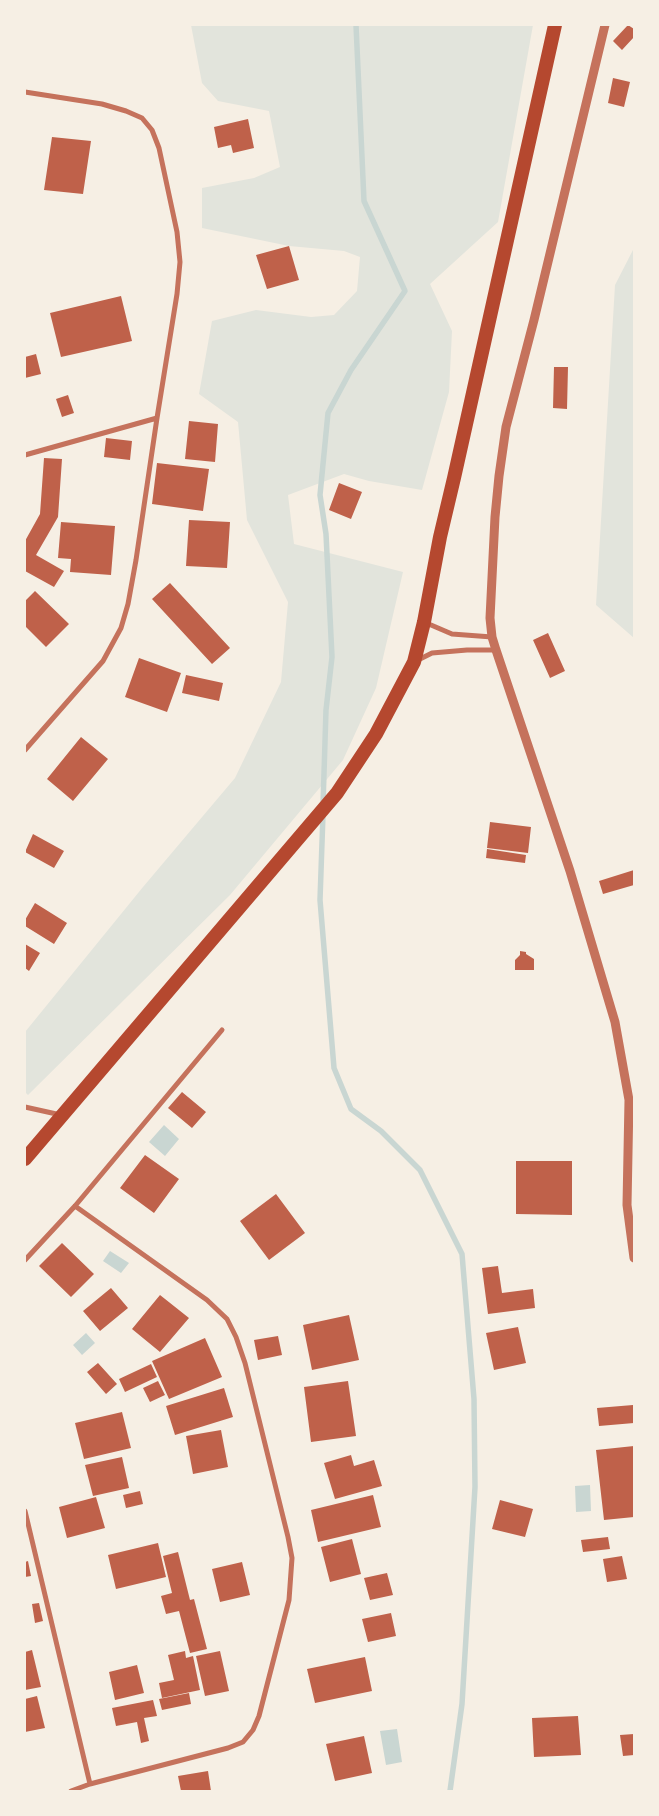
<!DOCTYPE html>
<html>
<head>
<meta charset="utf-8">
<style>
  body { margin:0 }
  #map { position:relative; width:659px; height:1816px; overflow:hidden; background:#f6efe4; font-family:"Noto Sans",sans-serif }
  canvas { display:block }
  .frame { position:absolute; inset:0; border:26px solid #f6efe4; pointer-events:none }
</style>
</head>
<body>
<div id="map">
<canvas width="659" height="1816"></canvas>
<div class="frame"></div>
</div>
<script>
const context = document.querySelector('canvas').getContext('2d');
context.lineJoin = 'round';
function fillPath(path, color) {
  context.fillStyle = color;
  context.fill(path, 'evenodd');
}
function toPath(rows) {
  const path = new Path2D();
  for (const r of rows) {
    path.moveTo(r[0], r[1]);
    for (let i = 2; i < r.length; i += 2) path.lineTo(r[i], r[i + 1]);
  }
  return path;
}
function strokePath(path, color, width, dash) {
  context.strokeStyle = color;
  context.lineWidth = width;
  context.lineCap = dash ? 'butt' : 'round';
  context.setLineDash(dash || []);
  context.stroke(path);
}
const green = toPath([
  [191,25,533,25,498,222,430,284,452,331,449,392,422,490,369,481,344,474,288,495,294,544,403,572,376,688,343,760,230,895,28,1095,25,1092,25,1032,143,887,235,778,281,682,288,602,247,520,238,422,199,394,212,321,256,310,311,317,334,315,357,291,360,257,344,251,289,246,202,228,202,188,254,178,280,167,269,111,218,101,202,83],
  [634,248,634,638,596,605,615,285]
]);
const water = toPath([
  [164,1125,179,1139,165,1156,149,1142],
  [110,1251,129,1263,121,1273,103,1261],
  [86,1333,95,1343,82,1355,73,1345],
  [590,1485,591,1511,576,1512,575,1486],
  [397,1729,402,1762,386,1765,380,1731]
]);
const stream = toPath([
  [323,805,326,710,332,657,326,534,320,495,328,413,351,370,405,291,364,201,356,25],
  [323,814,320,900,334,1068,351,1109,381,1131,420,1170,462,1254,474,1399,475,1487,462,1704,450,1791]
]);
const building = toPath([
  [628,25,634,29,634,37,622,50,613,41],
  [613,78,630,82,624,107,608,103],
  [248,119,254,148,233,153,231,145,218,148,214,127],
  [52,137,91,141,83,194,44,190],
  [289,246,299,280,267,289,256,255],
  [121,296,132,341,61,357,50,313],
  [36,354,41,374,25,378,25,357],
  [554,367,568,367,567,409,553,408],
  [68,395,74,413,62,417,56,399],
  [189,421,218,424,215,462,185,459],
  [106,438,132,441,130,460,104,457],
  [44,458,62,459,58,517,36,555,64,571,54,587,25,571,25,541,40,514],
  [157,463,209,469,203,511,152,504],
  [339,483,362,492,351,519,329,510],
  [189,520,230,522,227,568,186,566],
  [61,522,115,526,111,575,70,572,71,559,58,558],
  [170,583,230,648,212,664,152,599],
  [35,591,69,624,46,647,25,626,25,601],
  [548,633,565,671,550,678,533,640],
  [139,658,181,673,167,712,125,697],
  [186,675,223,683,219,701,182,693],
  [81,737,108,759,73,801,47,779],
  [490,822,531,827,528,853,487,848],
  [33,834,64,851,54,868,25,852],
  [487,849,526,855,525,863,486,858],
  [634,870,634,885,603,894,599,881],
  [35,903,67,923,54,944,25,926,25,920],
  [25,944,40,953,29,971,25,968],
  [520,951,526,952,526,954,534,959,534,970,515,970,515,960,520,955],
  [182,1092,206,1112,192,1128,168,1108],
  [145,1155,179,1179,154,1213,120,1188],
  [516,1161,572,1161,572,1215,516,1214],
  [276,1194,305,1233,269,1260,240,1221],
  [62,1243,94,1274,71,1297,39,1266],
  [498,1266,502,1293,533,1289,535,1308,488,1314,482,1268],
  [111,1288,128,1308,100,1331,83,1311],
  [160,1295,189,1318,160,1352,132,1329],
  [349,1315,359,1360,312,1370,303,1325],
  [518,1327,526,1363,494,1370,486,1333],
  [278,1336,282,1355,258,1360,254,1340],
  [205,1338,222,1377,169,1399,152,1361],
  [98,1363,117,1384,106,1394,87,1372],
  [151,1364,157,1377,125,1392,119,1379],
  [158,1381,165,1395,150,1402,143,1388],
  [348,1381,356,1436,311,1442,304,1387],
  [224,1388,233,1417,175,1435,166,1406],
  [633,1405,634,1423,599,1426,597,1408],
  [122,1412,131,1448,84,1459,75,1423],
  [221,1430,228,1467,193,1474,186,1436],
  [634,1446,634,1517,604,1520,596,1450],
  [351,1455,354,1466,374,1460,382,1486,335,1499,324,1463],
  [122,1457,129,1488,93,1496,85,1465],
  [140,1491,143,1504,126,1508,123,1495],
  [373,1495,381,1527,318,1542,311,1510],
  [96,1497,105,1528,67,1538,59,1507],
  [500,1500,533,1509,525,1537,492,1529],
  [608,1537,610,1549,583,1552,581,1540],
  [352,1539,361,1574,330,1582,321,1547],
  [158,1543,166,1577,116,1589,108,1555],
  [178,1552,190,1600,194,1599,207,1649,190,1653,179,1611,166,1614,161,1596,172,1593,163,1556],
  [622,1556,627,1579,607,1582,603,1559],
  [28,1561,31,1576,25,1577,25,1562],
  [242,1562,250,1595,220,1602,212,1569],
  [387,1573,393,1595,370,1600,364,1578],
  [39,1603,43,1621,35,1623,32,1604],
  [391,1613,396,1636,368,1642,362,1619],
  [32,1650,41,1687,25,1690,25,1652],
  [185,1651,186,1658,193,1656,200,1690,162,1698,159,1683,174,1680,168,1655],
  [220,1651,229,1691,205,1696,196,1656],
  [365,1657,372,1691,315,1703,307,1669],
  [137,1665,144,1693,115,1700,109,1672],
  [189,1693,191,1704,162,1710,159,1699],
  [37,1696,45,1728,25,1732,25,1699],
  [153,1700,157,1716,144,1718,149,1741,141,1743,137,1722,116,1726,112,1708],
  [578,1716,581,1755,534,1757,532,1718],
  [634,1734,634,1755,623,1756,620,1735],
  [364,1736,372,1773,335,1781,326,1744],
  [208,1771,211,1791,181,1791,178,1776]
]);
const minor = toPath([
  [25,92,102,104,126,111,142,118,152,130,159,148,177,232,180,262,177,294,157,418,136,560,128,604,121,628,103,661,25,750],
  [25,455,157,418],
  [424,622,452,634,492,637],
  [416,661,432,653,467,650,496,650],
  [25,1107,61,1115],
  [25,1260,75,1206,222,1030],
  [25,1511,90,1784],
  [71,1791,90,1784,228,1748,243,1742,253,1730,259,1716,289,1600,292,1558,288,1537,245,1363,236,1337,227,1319,207,1300,75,1206]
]);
const tertiary = toPath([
  [605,25,534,320,506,427,499,476,495,517,490,618,492,637,496,650,570,871,615,1022,629,1100,627,1205,634,1258]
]);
const trunk = toPath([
  [25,1159,337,793,376,734,414,662,424,622,440,537,454,478,555,25]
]);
fillPath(green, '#e2e4dc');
fillPath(water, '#c9d6d2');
strokePath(stream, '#c9d6d2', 5.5);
fillPath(building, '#bf614a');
strokePath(minor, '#c5725c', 5);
strokePath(tertiary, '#c5725c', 9);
strokePath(trunk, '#b5482f', 14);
</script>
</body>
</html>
